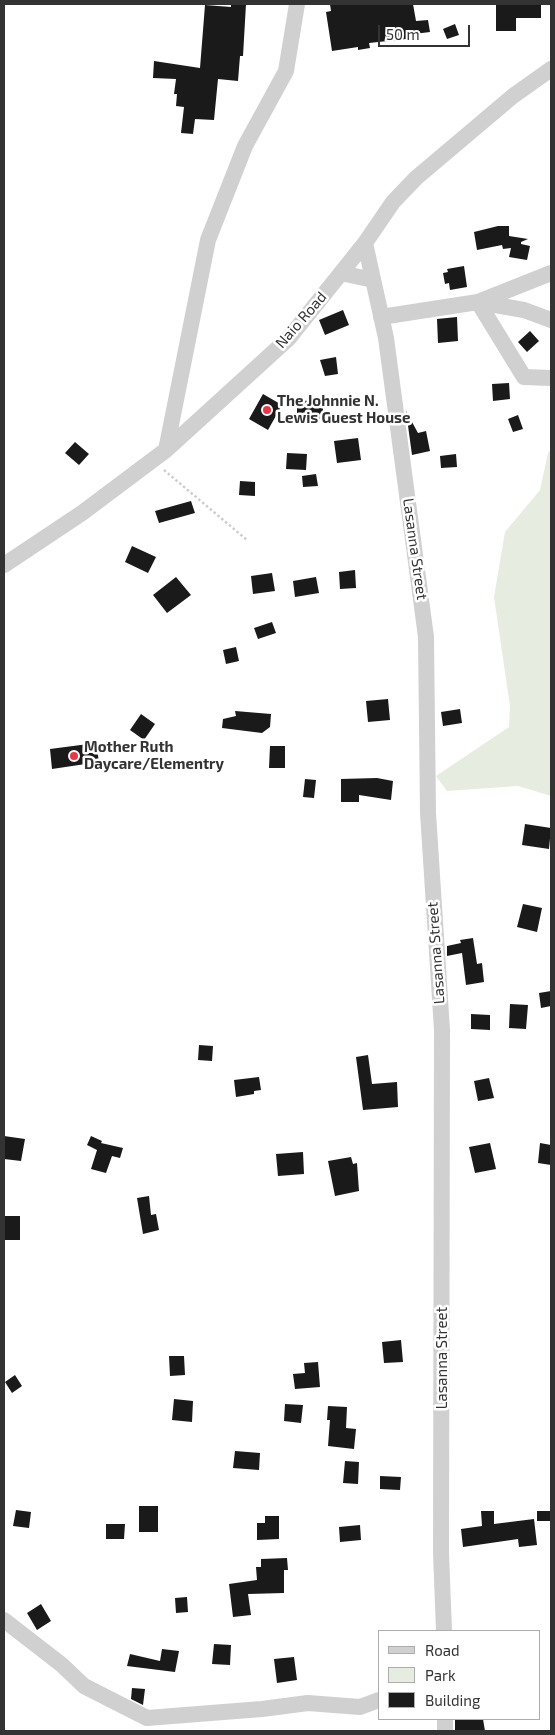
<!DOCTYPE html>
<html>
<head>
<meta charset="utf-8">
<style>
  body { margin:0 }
  #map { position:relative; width:555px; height:1735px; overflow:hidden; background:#fff; font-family:"Exo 2",sans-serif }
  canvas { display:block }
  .frame { position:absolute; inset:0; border:5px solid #333; pointer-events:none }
  .legend { position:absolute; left:378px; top:1630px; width:162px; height:90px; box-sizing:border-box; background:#fff; border:1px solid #adadad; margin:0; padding:6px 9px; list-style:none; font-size:15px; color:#333 }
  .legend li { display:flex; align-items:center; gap:10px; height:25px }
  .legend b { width:25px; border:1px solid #adadad }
  .scale { position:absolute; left:378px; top:25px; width:92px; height:22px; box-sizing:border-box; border:2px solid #333; border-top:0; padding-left:6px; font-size:15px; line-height:18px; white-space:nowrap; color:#333; -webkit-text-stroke:4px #fff; paint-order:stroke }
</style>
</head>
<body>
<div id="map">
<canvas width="555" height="1735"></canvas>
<div class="frame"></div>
<ul class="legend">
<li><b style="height:6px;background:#d0d0d0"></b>Road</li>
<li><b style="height:14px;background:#e6ecdf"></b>Park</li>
<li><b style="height:14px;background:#1a1a1a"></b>Building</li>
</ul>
<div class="scale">50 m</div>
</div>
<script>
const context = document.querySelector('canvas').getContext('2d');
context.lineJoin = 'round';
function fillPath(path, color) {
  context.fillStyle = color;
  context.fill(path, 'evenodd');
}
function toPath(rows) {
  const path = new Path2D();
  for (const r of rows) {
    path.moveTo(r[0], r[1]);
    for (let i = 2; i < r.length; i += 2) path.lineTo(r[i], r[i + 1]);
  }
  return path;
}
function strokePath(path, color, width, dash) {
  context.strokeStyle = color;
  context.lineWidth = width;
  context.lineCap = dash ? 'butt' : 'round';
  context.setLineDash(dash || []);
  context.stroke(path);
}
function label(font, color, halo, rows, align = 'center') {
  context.font = font + ' "Exo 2",sans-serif';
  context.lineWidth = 5;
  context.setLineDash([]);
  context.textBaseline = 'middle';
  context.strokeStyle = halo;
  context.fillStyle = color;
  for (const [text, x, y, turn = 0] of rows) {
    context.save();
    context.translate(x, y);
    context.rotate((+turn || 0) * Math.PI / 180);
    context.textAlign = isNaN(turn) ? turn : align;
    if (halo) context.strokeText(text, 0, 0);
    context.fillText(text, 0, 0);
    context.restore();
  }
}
const green = toPath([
  [551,449,551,796,518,786,447,791,436,776,509,727,510,706,494,597,505,532,540,490,548,453]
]);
const building = toPath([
  [231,4,246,4,243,56,240,56,238,81,218,79,214,120,195,119,193,134,181,133,184,107,176,106,177,94,174,94,176,79,153,78,154,61,200,68,205,5,231,7],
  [330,4,413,4,416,21,428,20,430,32,406,35,406,39,369,43,370,48,358,50,358,47,332,51,326,12,331,11],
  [496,4,541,5,541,18,516,18,516,31,496,31],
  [455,24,459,35,447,39,443,29],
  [498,226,509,226,509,236,528,239,521,242,521,244,530,246,527,260,509,257,511,248,503,249,502,245,477,250,474,232],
  [464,266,467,287,450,290,449,283,445,284,443,273,448,272,447,269],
  [343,310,349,325,325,335,319,320],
  [457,317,458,341,438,343,437,319],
  [530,331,539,341,527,352,518,342],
  [336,357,338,374,325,376,320,360],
  [509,383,510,399,493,401,492,384],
  [263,394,282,405,268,430,249,419],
  [323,400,323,419,297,420,297,401],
  [406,411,418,433,426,431,430,451,412,455],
  [518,415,523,429,513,432,508,419],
  [358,438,361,460,337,463,334,441],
  [75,442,89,454,79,465,65,453],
  [287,453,307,454,306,470,286,469],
  [456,454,457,467,441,468,440,456],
  [316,474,318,486,303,487,302,476],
  [240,481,255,482,255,496,239,495],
  [191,501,195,513,159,523,155,511],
  [132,546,156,557,148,573,125,562],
  [355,570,356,588,340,589,339,572],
  [272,573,275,591,253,594,251,576],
  [176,577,191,595,167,613,153,595],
  [316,577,319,593,295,597,293,581],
  [272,622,276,633,258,639,254,628],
  [236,647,239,661,226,664,223,650],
  [388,699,390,720,368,722,366,701],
  [460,709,462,723,443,726,441,712],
  [235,711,271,714,270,727,262,733,222,728,223,719,236,716],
  [141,714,155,724,144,740,130,730],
  [96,743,99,762,52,769,50,749],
  [270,746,285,746,285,768,269,768],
  [377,778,393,781,391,800,359,795,359,802,341,802,341,779],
  [305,779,316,780,314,798,303,797],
  [525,824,551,828,549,849,522,845],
  [523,904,542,908,537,932,517,927],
  [473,938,477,964,482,963,484,982,466,985,462,953,447,956,447,946,461,943,460,940],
  [551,991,551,1006,541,1008,539,993],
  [510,1004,528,1005,526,1029,509,1028],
  [471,1014,490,1015,490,1030,471,1029],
  [199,1045,213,1046,212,1061,198,1060],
  [368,1055,372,1084,397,1082,398,1107,363,1110,356,1057],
  [259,1077,261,1090,254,1091,254,1094,236,1097,234,1080],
  [489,1078,494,1098,478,1101,474,1081],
  [4,1136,25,1139,21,1161,4,1159],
  [91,1136,102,1141,101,1143,123,1148,120,1158,112,1156,106,1173,91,1169,97,1150,87,1145],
  [490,1143,496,1169,475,1173,469,1147],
  [540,1143,551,1145,551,1165,538,1163],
  [303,1152,304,1174,278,1176,276,1154],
  [351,1157,353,1164,357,1163,359,1191,335,1196,328,1161],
  [149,1196,151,1215,156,1214,159,1230,143,1234,137,1198],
  [4,1216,20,1216,20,1240,4,1240],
  [401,1340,403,1362,384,1363,382,1342],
  [169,1356,184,1356,185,1375,170,1376],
  [318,1362,320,1387,295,1389,293,1374,305,1373,304,1363],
  [15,1375,22,1386,12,1393,5,1382],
  [174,1399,193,1401,192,1422,172,1420],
  [285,1404,303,1405,301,1423,284,1421],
  [328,1406,347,1407,346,1428,356,1429,354,1449,328,1446,330,1420,327,1420],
  [235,1451,260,1453,259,1470,233,1468],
  [345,1461,359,1462,358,1484,343,1483],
  [380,1476,401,1477,400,1490,380,1489],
  [139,1506,158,1506,158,1532,139,1532],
  [16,1510,31,1512,29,1528,13,1526],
  [481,1511,494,1511,494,1524,534,1519,537,1545,519,1547,518,1539,463,1547,461,1529,482,1526],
  [537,1511,551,1511,551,1521,537,1521],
  [265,1516,279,1516,279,1539,257,1540,257,1523,265,1523],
  [106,1524,125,1524,124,1539,106,1539],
  [360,1525,361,1540,340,1542,339,1527],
  [287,1558,288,1570,284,1570,284,1593,248,1594,251,1615,233,1617,229,1584,257,1580,256,1567,261,1567,261,1559],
  [187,1597,188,1612,176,1613,175,1598],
  [41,1604,51,1621,37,1630,27,1613],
  [214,1644,231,1645,230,1665,212,1664],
  [162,1649,179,1651,175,1672,127,1666,130,1654,160,1661],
  [294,1657,297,1680,277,1683,274,1659],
  [132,1688,145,1689,143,1705,131,1699],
  [455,1719,483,1719,485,1731,455,1731]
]);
const path = toPath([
  [164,470,247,540]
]);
const minor = toPath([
  [365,243,386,338,426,637,428,813,442,1030,441,1553,444,1631],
  [341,273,373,280],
  [551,273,478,302,524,377,551,378],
  [381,317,478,302,524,310,551,320],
  [166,450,208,240,245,146,286,71,297,4],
  [4,565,82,513,166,450,289,338,365,243,393,202,416,178,513,96,551,69],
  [4,1620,62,1665,84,1686,147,1718,262,1709,308,1703,360,1707,379,1700],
  [445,1731,445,1719]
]);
const markers = [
  [267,410,5,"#e63946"],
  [74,756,5,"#e63946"]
];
const streetNames = [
  ["Naio Road",301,320,-49],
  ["Lasanna Street",415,549,82],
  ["Lasanna Street",436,953,-94],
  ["Lasanna Street",442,1358,-90]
];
const poiNames = [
  ["The Johnnie N.",277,401],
  ["Lewis Guest House",277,418],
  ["Mother Ruth",84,747],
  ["Daycare/Elementry",84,764]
];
fillPath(green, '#e6ecdf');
fillPath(building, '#1a1a1a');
strokePath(path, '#cdcdcd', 2.5, [2.5, 2.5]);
strokePath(minor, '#d0d0d0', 16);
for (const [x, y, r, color] of markers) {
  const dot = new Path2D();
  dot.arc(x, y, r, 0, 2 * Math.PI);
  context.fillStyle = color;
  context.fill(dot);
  strokePath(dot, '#fff', 2);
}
label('15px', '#333', '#fff', streetNames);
label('bold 15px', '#333', '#fff', poiNames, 'left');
</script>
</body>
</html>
